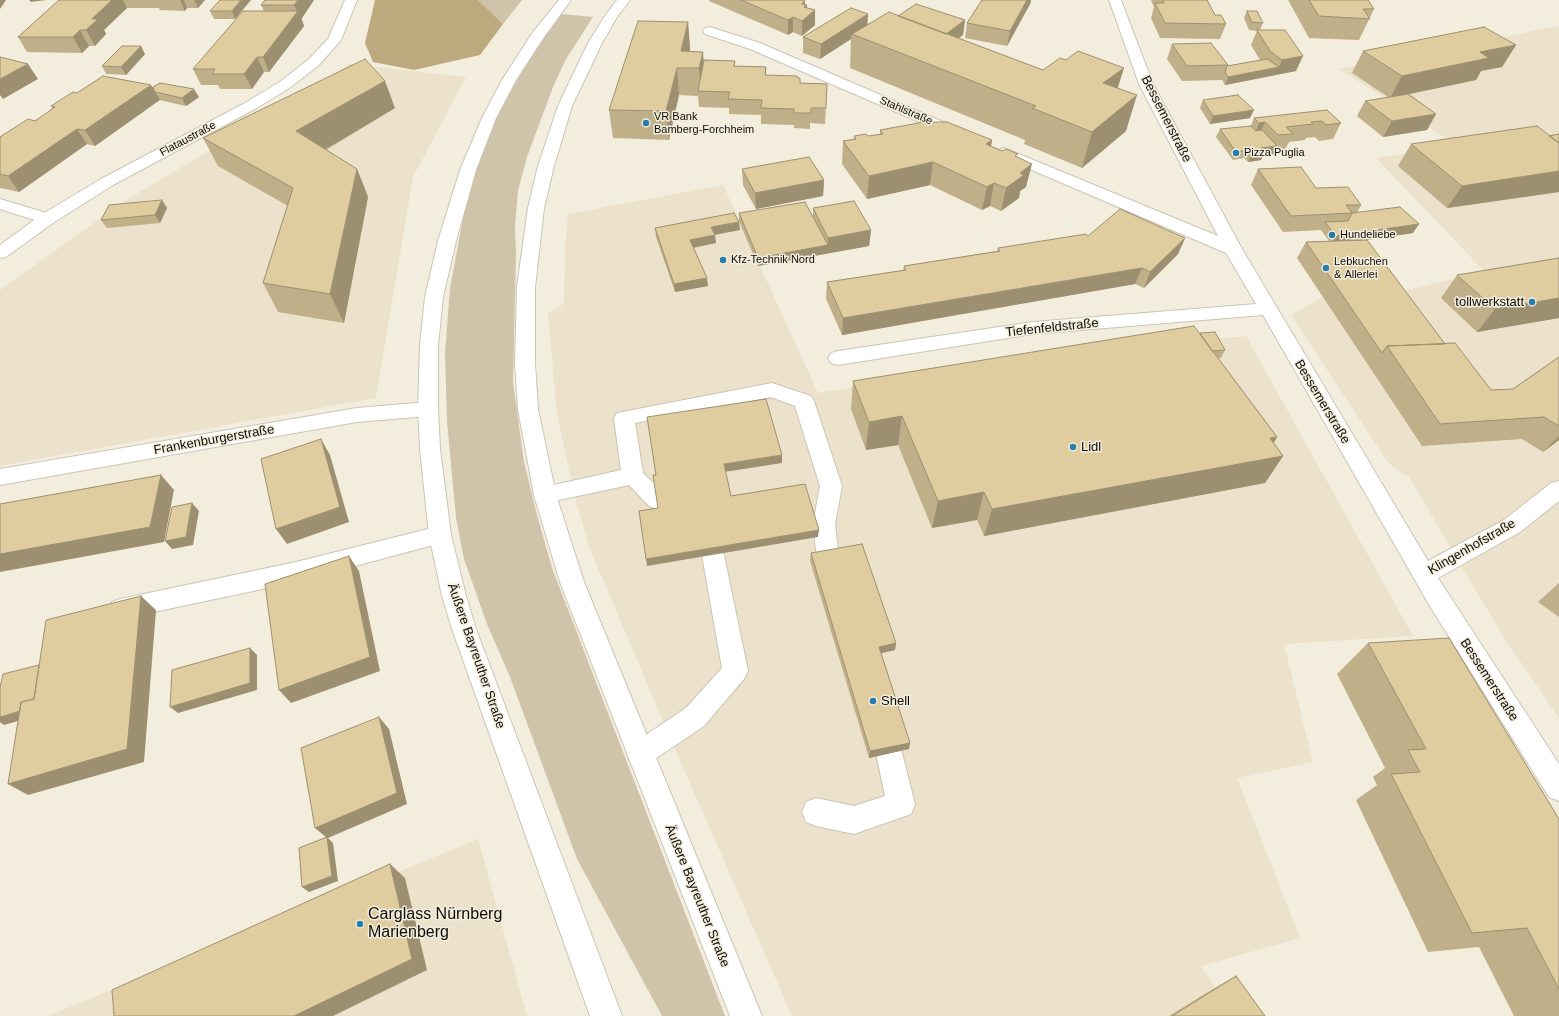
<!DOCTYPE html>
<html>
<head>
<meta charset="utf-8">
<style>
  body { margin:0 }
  canvas { display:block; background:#f3eddd }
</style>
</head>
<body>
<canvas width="1559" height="1016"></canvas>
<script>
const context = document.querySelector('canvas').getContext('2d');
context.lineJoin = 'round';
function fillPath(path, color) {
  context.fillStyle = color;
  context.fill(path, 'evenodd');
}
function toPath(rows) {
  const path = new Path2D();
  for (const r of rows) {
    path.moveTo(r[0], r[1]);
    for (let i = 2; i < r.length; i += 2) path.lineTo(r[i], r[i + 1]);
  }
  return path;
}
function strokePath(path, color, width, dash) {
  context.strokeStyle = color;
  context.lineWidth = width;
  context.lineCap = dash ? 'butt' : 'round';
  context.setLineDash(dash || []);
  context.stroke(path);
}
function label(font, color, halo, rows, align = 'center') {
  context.font = font + ' Arial,sans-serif';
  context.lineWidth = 3;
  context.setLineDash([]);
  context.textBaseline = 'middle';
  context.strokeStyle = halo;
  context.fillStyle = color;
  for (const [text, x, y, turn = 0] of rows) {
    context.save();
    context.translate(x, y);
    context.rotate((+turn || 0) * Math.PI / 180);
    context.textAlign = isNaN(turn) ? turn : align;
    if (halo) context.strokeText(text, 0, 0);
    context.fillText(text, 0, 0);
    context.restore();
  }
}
const built = toPath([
  [1559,26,1559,718,1504,638,1409,477,1398,471,1387,461,1291,315,1323,297,1385,295,1485,272,1376,158,1459,147,1340,69],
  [349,64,466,77,413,177,376,398,0,466,0,290,126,200,302,96],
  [723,185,818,393,1076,352,1246,336,1413,636,1284,644,1313,762,1237,778,1300,938,1201,966,1235,1016,792,1016,678,756,589,547,576,501,557,414,548,313,564,304,565,248,568,214],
  [478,839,527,1016,48,1016]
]);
const green = toPath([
  [478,0,522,0,503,24],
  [561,14,593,17,566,59,553,87,527,157,518,191,515,226,516,253,513,382,524,462,537,515,552,568,725,1016,662,1016,577,859,510,677,487,624,464,559,456,518,447,421,445,353,450,288,463,218,472,178,493,124,532,53]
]);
const forest = toPath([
  [375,0,478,0,503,24,480,55,414,70,373,62,365,43]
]);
const lane = toPath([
  [0,199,53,215,55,219,53,223,47,224,0,209,0,199],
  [772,383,811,396,814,401,842,486,835,524,839,558,836,565,828,567,820,565,817,558,813,524,820,486,795,406,771,397,635,423,643,473,665,494,668,500,665,506,657,509,649,506,629,485,545,503,537,501,534,495,537,489,545,487,621,470,614,418,617,413,772,383],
  [440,526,448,529,451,535,448,541,296,582,120,619,112,616,108,609,112,602,120,599,296,562,440,526],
  [713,546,721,548,724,555,748,671,744,679,704,726,649,763,640,767,631,763,627,754,631,745,686,708,722,668,702,555,705,548,713,546],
  [889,740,898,744,902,753,915,804,911,814,854,834,816,826,806,822,802,812,806,802,816,798,854,806,885,796,876,753,880,744,889,740]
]);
const street = toPath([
  [345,0,357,0,341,40,319,65,291,87,255,109,113,185,53,223,6,257,0,258,0,245,41,215,101,179,245,103,281,81,309,59,328,39,345,0],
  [1109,0,1121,0,1153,84,1242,249,1428,561,1504,520,1551,483,1559,481,1559,501,1520,532,1438,578,1559,764,1559,801,1549,797,1431,608,1263,315,1033,334,838,365,831,363,828,358,831,353,838,351,1033,322,1256,304,1226,253,999,156,996,153,999,150,1004,148,1009,150,1218,236,1139,84,1109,0],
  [710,27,760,43,964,131,967,134,964,137,959,139,954,137,750,49,705,34,703,31,705,28,710,27],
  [428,402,435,404,438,409,435,414,428,416,357,422,0,485,0,469,357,408,428,402]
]);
const primary = toPath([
  [559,0,571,0,544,37,516,80,496,118,476,170,456,241,443,297,438,345,438,409,440,449,451,535,466,596,476,629,622,1016,590,1016,452,629,442,596,429,535,420,449,418,409,420,345,425,297,438,241,460,170,482,118,502,80,533,32,559,0],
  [617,0,630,0,617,17,602,43,572,106,554,166,544,208,535,287,535,363,538,409,556,495,584,582,762,1016,730,1016,560,582,534,495,518,409,515,363,517,287,528,208,538,166,558,106,588,43,605,16,617,0]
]);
const wall = toPath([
  [59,0,205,0,198,8,187,8,185,11,160,10,159,8,127,8,104,30,106,34,95,46,89,46,82,53,27,52,18,37],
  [251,0,235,19,214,19,210,11],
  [314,0,302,18,302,20,304,26,269,72,264,72,252,89,220,89,218,85,201,85,193,69,264,11,261,5],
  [709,0,805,0,805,4,807,5,807,8,815,10,815,25,802,36,793,32,788,35,709,1],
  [982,0,1031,0,1030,4,1007,46,965,38,967,23],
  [1151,0,1207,0,1215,15,1226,24,1220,39,1160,38,1151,18,1154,7],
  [1288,0,1368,0,1374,9,1359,40,1309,38],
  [1247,11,1263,23,1260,30,1296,71,1225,85,1222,80,1182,81,1167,59,1172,44,1228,65,1227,66,1260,60,1251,45,1257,31,1249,30,1244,18],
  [868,14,867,24,898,16,965,20,963,35,958,38,1043,70,1066,60,1124,68,1117,88,1126,131,1082,168,1024,144,1025,140,850,68,851,39,820,59,803,53,803,37],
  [688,22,690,49,690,52,704,63,735,61,735,66,766,67,766,75,800,78,800,83,827,84,825,124,810,123,810,129,794,128,794,125,761,124,761,115,729,114,729,108,699,107,698,96,679,95,669,140,613,138,609,110],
  [1516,45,1502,67,1481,71,1476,80,1409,94,1436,114,1427,130,1383,137,1357,116,1365,101,1388,97,1352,73,1363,51],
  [145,54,126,75,106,74,102,66],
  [153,87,199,97,186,106,159,100,95,146,87,144,19,192,0,188,0,137,35,121,53,109,51,106,77,93],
  [1203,100,1250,118,1210,124,1200,108],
  [395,108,326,150,357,169,368,197,344,323,278,312,263,283,288,206,218,166,203,138],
  [1327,110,1341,123,1333,139,1319,141,1315,137,1306,138,1305,140,1289,142,1285,150,1275,151,1274,154,1263,156,1261,160,1248,162,1244,158,1233,160,1216,137,1220,129,1251,126,1254,118],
  [880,130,992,140,991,146,1017,157,1026,187,1020,191,1019,198,1001,211,990,206,982,210,930,185,867,199,842,164,843,141,854,139,854,136,868,136,880,134],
  [1559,134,1559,192,1447,208,1398,166,1411,144,1549,136],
  [742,169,824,180,823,196,756,209,743,185],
  [1258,169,1316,188,1361,205,1357,213,1413,233,1366,240,1445,344,1491,390,1513,389,1559,357,1559,440,1543,452,1522,439,1422,446,1297,258,1306,242,1329,241,1321,230,1283,232,1251,185],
  [167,208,160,223,107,228,101,220],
  [813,208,871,230,869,246,758,266,739,221,739,213,813,216],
  [655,228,740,230,715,235,716,243,694,248,708,286,675,292,656,237],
  [1088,236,1185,238,1178,254,1144,288,1135,284,842,335,826,299,827,282,903,270,904,266,997,251,998,248],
  [1559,258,1559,318,1477,332,1441,298,1457,275],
  [1200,333,1225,350,1221,358,1218,358,1277,437,1274,443,1283,456,1265,483,984,536,977,520,932,528,898,445,866,450,851,409,853,381],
  [811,553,896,643,895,650,881,653,909,749,869,758,810,561],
  [1559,583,1559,617,1538,602],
  [1368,643,1559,819,1559,1016,1514,1016,1479,947,1428,952,1356,800,1377,785,1373,777,1385,768,1337,674],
  [1236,976,1265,1016,1169,1016,1213,989]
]);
const shadedWall = toPath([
  [0,0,6,0,0,9],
  [29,0,46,0,31,2],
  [112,0,123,0,127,8,104,30,106,34,95,46,86,30,92,19],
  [180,0,184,0,187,8,185,11],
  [194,0,205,0,198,8],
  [241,0,251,0,235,19,232,11],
  [298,0,314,0,302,18,302,20,304,26,269,72,263,57,297,12,294,5],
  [805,0,805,6,807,5,807,17,815,10,815,25,802,36,802,4],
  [1027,0,1031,0,1030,4,1007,46,1010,31],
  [868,14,867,29,852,34,851,39,820,59,821,44],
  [793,17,793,32,788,35,788,20],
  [965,20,963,35,941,51,944,36],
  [688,22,690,49,686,68,681,51],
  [80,30,89,46,82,53,73,37],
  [1516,45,1502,67,1481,71,1476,80,1390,98,1402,76,1480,52],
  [141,46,145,54,126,75,121,67],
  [703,52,705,79,701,91,699,68],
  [1303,56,1296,71,1225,85,1228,77,1279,67,1282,60],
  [257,57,264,72,252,89,244,74],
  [28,64,38,79,3,99,0,95,0,79],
  [677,68,679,95,669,140,666,111],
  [1124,68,1113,103,1103,83],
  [385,81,395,108,309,159,296,131],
  [151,85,160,100,95,146,85,130],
  [194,89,199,97,186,106,182,98],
  [1137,95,1126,131,1082,168,1092,132],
  [1254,110,1250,118,1210,124,1213,116],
  [1436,114,1427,130,1383,137,1392,121],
  [1265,122,1258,138,1253,139,1259,123],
  [77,129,87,144,19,192,8,176],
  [992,140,988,163,986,144],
  [1277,146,1274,154,1263,156,1261,160,1248,162,1251,154,1261,148],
  [933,162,930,185,867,199,869,176],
  [1032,164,1026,187,1020,191,1019,198,1001,211,1006,188,1020,173],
  [357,169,368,197,344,323,330,294],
  [1559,171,1559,192,1447,208,1462,186],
  [824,180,823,196,756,209,755,193],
  [994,183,990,206,982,210,987,187],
  [162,200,167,208,160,223,155,215],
  [739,222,740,230,712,235,711,227],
  [1419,224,1413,233,1332,245,1336,236],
  [871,230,869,246,758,266,758,258,828,245,828,238],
  [715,235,716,243,691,248,690,240],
  [1185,238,1178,254,1144,288,1150,272],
  [1142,268,1135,284,842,335,843,318],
  [707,278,708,286,675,292,674,284],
  [1559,298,1559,318,1477,332,1495,309],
  [902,416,898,445,866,450,869,422],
  [1559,436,1559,440,1543,452],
  [1277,437,1263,459,1283,456,1265,483,984,536,992,509,1270,438],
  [321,439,330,455,349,522,287,544,276,529],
  [782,455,782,463,724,472,724,464],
  [161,475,174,490,164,542,0,572,0,554],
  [984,492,977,520,932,528,938,501],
  [192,503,199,511,193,545,172,549,165,541],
  [819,530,818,537,647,566,646,559],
  [349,556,359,571,380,671,291,703,279,690],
  [141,596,156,610,144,762,28,795,8,784],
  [896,643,895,650,878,654,879,647],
  [250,648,257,655,257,690,178,713,170,707],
  [42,705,52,711,4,725,0,722,0,717],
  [379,717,389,729,407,804,328,838,333,843,338,881,309,892,302,887,327,838,315,828],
  [910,743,909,749,869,758,870,751],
  [390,864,405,878,427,970,333,1016,294,1016]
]);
const building = toPath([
  [59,0,112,0,92,19,98,19,86,30,80,30,73,37,18,37,59,0],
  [220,0,241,0,232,11,210,11,220,0],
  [265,0,298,0,294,5,261,5,265,0],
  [741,0,805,0,802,4,807,5,804,7,815,10,802,21,793,17,788,20,741,0],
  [982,0,1027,0,1010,31,967,23,982,0],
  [1163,0,1207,0,1215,15,1221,15,1226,24,1165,23,1155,3,1164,3,1163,0],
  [1309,0,1368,0,1374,9,1363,9,1370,19,1319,16,1309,0],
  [916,4,965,20,946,34,898,16,916,4],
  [851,8,868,14,821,44,803,37,851,8],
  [243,11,298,11,263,57,257,57,244,74,212,74,215,69,193,69,243,11],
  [1247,11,1257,11,1263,23,1252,22,1247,11],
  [889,12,1043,70,1060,58,1066,60,1078,51,1124,68,1103,83,1137,95,1092,132,1032,108,1036,106,852,34,889,12],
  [638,21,688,22,681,51,703,52,699,68,677,68,666,111,609,110,638,21],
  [1484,27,1516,45,1480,52,1489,58,1402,76,1363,51,1484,27],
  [1257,30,1285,30,1303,56,1282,60,1270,51,1257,30],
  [1211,43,1228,65,1187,66,1172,44,1211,43],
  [122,46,141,46,121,67,102,66,122,46],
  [0,57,28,64,0,79,0,57],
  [365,59,385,81,296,131,357,169,330,294,263,283,293,188,203,138,365,59],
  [1267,59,1279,67,1228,77,1225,72,1227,66,1267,59],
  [704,60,735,61,734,66,766,67,765,75,797,76,797,78,800,78,800,83,827,84,826,108,811,108,811,113,794,113,794,109,761,108,762,100,728,99,730,92,698,91,704,60],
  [103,76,151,85,85,130,77,129,8,176,0,174,0,137,28,119,35,121,55,107,51,106,73,92,77,93,103,76],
  [160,83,194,89,182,98,155,92,153,87,160,83],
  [1408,94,1436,114,1392,121,1365,101,1408,94],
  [1238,95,1254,110,1213,116,1203,100,1238,95],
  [1327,110,1341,123,1326,125,1322,121,1311,122,1313,124,1286,127,1293,134,1278,135,1265,122,1259,123,1254,118,1327,110],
  [924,122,947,122,992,140,986,144,1002,151,1006,149,1018,154,1015,156,1032,164,1020,173,1024,175,1006,188,994,183,987,187,933,162,869,176,843,141,856,139,854,136,866,134,868,136,883,134,880,130,924,122],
  [1251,126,1256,131,1262,130,1277,146,1261,148,1265,152,1251,154,1248,150,1236,152,1220,129,1251,126],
  [1537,126,1559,143,1559,171,1462,186,1411,144,1537,126],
  [1559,134,1559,143,1549,136,1559,134],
  [809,157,824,180,755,193,742,169,809,157],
  [1301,167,1316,188,1348,187,1361,205,1346,205,1352,213,1291,216,1258,169,1301,167],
  [162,200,155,215,101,220,109,205,162,200],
  [854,201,871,230,828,238,813,208,854,201],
  [805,202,828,245,758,258,739,213,805,202],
  [1400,207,1419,224,1336,236,1325,222,1348,221,1352,213,1400,207],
  [1120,209,1185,238,1150,272,1142,268,843,318,827,282,906,270,904,266,1000,251,998,248,1086,234,1088,236,1120,209],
  [734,213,739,222,711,227,715,235,690,240,707,278,674,284,655,228,734,213],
  [1367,240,1445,344,1387,346,1382,353,1306,242,1367,240],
  [1559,258,1559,298,1495,309,1457,275,1559,258],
  [1194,326,1277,437,1270,438,1283,456,992,509,984,492,938,501,902,416,869,422,853,381,1194,326],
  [1215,332,1225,350,1212,351,1200,333,1215,332],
  [1455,343,1491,390,1513,389,1559,357,1559,426,1544,417,1440,424,1387,346,1455,343],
  [766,399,782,455,724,464,731,496,805,484,819,530,646,559,639,511,658,508,653,475,656,475,647,417,766,399],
  [321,439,340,507,276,529,261,459,321,439],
  [161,475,150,527,0,554,0,504,161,475],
  [192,503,186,537,165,541,172,507,192,503],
  [862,544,896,643,879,647,910,743,870,751,811,553,862,544],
  [349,556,370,657,279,690,265,584,349,556],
  [141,596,127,749,8,784,21,702,34,699,46,620,141,596],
  [1449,638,1559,819,1559,989,1527,928,1472,933,1391,774,1420,772,1408,750,1426,749,1368,643,1449,638],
  [250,648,250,683,170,707,172,670,250,648],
  [39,665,34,699,21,702,20,711,0,717,0,688,3,674,39,665],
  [379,717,397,793,315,828,301,748,379,717],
  [327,837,332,876,302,887,299,848,327,837],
  [390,864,412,959,294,1016,114,1016,112,990,390,864],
  [1236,976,1265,1016,1172,1016,1236,976]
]);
const markers = [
  [646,123,4,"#287dac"],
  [1236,153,4,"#287dac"],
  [1332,235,4,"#287dac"],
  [723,260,4,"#287dac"],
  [1326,268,4,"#287dac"],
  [1532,302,4,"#287dac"],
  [1073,447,4,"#287dac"],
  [873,701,4,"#287dac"],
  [360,924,4,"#287dac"]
];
const farStreetnames = [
  ["Stahlstraße",906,111,23],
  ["Flataustraße",188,139,-28]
];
const farPoinames = [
  ["VR Bank",654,117],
  ["Bamberg-Forchheim",654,130],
  ["Pizza Puglia",1244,153],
  ["Hundeliebe",1340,235],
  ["Kfz-Technik Nord",731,260],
  ["Lebkuchen",1334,262],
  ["& Allerlei",1334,275]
];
const streetNames = [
  ["Bessemerstraße",1166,119,63],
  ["Tiefenfeldstraße",1052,328,-6],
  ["Bessemerstraße",1322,402,59],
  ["Frankenburgerstraße",214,440,-10],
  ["Klingenhofstraße",1472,547,-30],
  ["Äußere Bayreuther Straße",476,656,71],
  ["Bessemerstraße",1489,680,57],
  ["Äußere Bayreuther Straße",697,896,68]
];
const poiNames = [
  ["tollwerkstatt",1524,302,"right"],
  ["Lidl",1081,447],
  ["Shell",881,701]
];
const nearPoinames = [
  ["Carglass Nürnberg",368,915],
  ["Marienberg",368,933]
];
fillPath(built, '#ece2cb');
fillPath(green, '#cfc4aa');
fillPath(forest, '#bcaa7e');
strokePath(lane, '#cbc5b5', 2);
strokePath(street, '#cbc5b5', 2);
strokePath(primary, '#cbc5b5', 2);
fillPath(lane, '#fff');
fillPath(street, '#fff');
fillPath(primary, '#fff');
fillPath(wall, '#c0b08a');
fillPath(shadedWall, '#9c9070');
fillPath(building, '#dfcda0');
strokePath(building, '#9c9070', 1);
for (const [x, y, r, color] of markers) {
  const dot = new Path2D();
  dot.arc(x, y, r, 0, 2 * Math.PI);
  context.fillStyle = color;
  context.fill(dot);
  strokePath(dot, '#f3eddd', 1.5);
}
label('11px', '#0e0c07', '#f3eddd', farStreetnames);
label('11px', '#0e0c07', '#f3eddd', farPoinames, 'left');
label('13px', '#0e0c07', '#f3eddd', streetNames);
label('13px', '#0e0c07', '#f3eddd', poiNames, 'left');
label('16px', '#0e0c07', '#f3eddd', nearPoinames, 'left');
</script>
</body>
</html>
